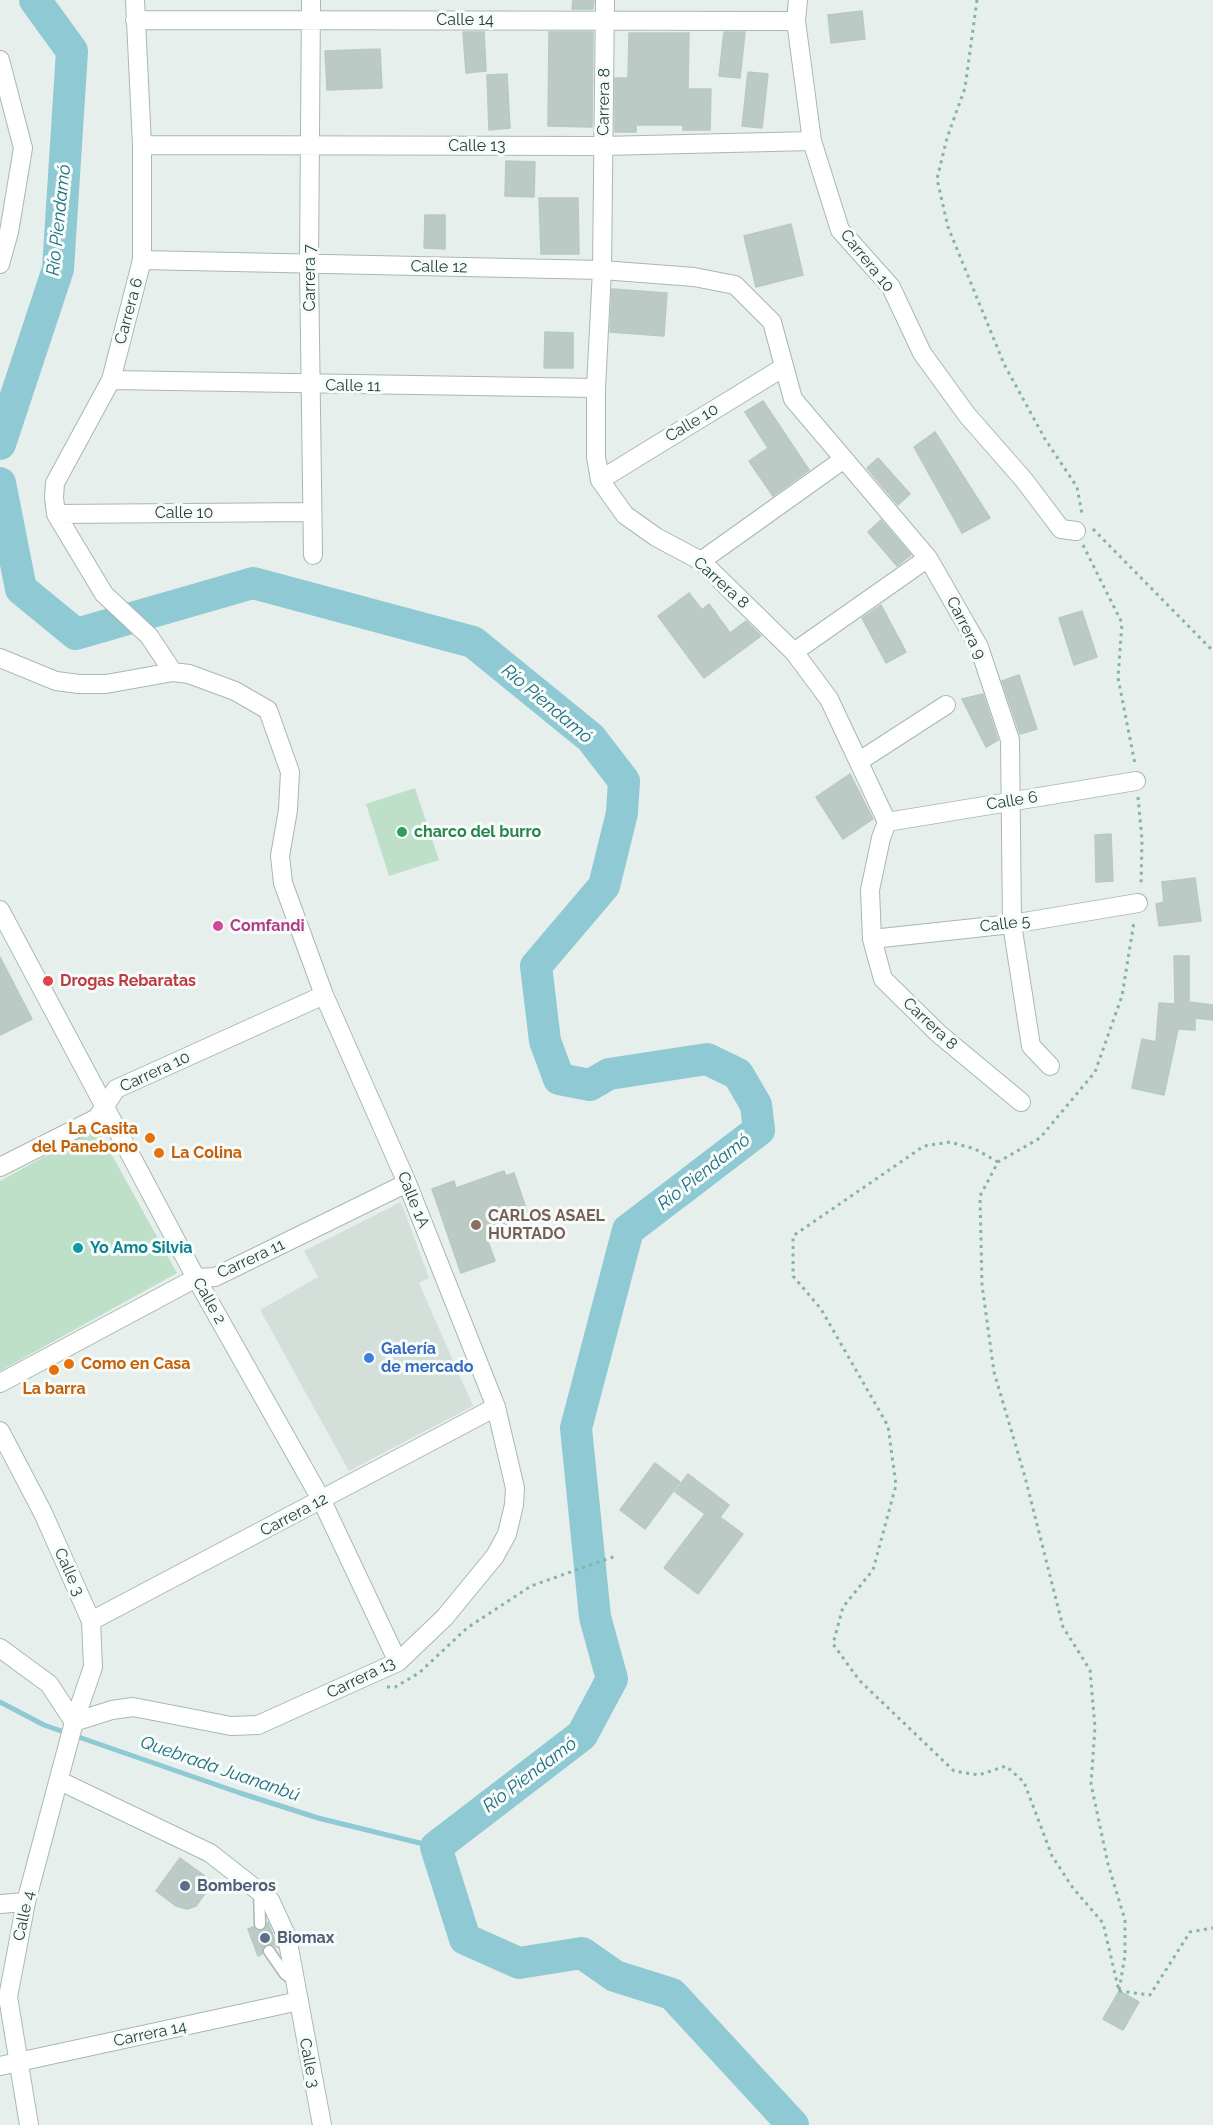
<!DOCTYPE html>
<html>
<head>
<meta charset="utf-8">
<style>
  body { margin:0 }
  canvas { display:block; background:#e6efeb }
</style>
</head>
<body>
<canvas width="1213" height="2125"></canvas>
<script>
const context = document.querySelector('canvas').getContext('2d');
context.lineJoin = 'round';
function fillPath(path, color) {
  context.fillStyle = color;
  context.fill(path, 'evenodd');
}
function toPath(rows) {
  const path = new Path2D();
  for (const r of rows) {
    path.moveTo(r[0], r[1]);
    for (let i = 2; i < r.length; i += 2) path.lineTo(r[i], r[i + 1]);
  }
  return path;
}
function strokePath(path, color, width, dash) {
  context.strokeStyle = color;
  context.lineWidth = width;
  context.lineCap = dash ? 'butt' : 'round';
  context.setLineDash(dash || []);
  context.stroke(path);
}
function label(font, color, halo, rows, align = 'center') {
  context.font = font + ' Raleway,sans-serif';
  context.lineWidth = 6;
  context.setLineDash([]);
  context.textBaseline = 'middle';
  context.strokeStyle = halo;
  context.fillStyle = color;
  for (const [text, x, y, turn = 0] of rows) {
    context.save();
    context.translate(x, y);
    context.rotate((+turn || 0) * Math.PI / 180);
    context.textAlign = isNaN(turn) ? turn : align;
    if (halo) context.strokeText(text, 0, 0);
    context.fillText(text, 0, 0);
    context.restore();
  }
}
const built = toPath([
  [401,1202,429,1278,419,1283,473,1406,349,1471,260,1310,318,1277,304,1251]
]);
const green = toPath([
  [415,788,439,860,389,876,366,804],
  [97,1128,177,1273,0,1371,0,1181]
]);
const stream = toPath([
  [0,1702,44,1725,240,1793,318,1818,436,1847]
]);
const river = toPath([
  [0,444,58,269,72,51,35,0],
  [0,483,21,589,76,634,253,583,473,642,591,738,624,781,622,813,604,886,536,966,545,1041,559,1079,590,1085,609,1074,707,1059,738,1074,756,1105,759,1130,628,1230,576,1428,595,1617,612,1679,582,1735,436,1847,465,1939,519,1963,582,1953,615,1976,672,1994,793,2125]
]);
const building = toPath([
  [573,0,594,0,593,9,572,9,573,0],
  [862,11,865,39,831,43,828,15,862,11],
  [463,32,484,32,486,71,466,73,463,32],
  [549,32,593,32,592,127,548,126,549,32],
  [724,32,745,32,740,78,719,76,724,32],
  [629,33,689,33,688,89,711,89,710,130,683,130,683,125,636,125,636,132,615,132,615,78,628,78,629,33],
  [380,49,382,88,327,90,325,51,380,49],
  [748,72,768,74,762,128,742,126,748,72],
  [507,74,510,128,489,130,487,75,507,74],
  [506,161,535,162,534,197,505,196,506,161],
  [539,198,578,198,579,254,541,254,539,198],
  [425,215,445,215,445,249,424,248,425,215],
  [791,224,803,275,756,287,744,236,791,224],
  [612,289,667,293,664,336,610,332,612,289],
  [545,332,573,333,573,368,544,368,545,332],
  [763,401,809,470,773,496,749,461,768,448,745,412,763,401],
  [935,432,990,518,962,533,914,447,935,432],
  [878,458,910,494,898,505,867,468,878,458],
  [881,520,911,555,897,566,868,532,881,520],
  [689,593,702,610,709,604,730,633,746,621,761,636,704,678,658,616,689,593],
  [881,605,906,652,886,663,862,618,881,605],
  [1082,611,1097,657,1074,665,1059,618,1082,611],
  [1019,675,1037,729,1020,734,1002,681,1019,675],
  [983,694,998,740,986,747,962,699,983,694],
  [850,774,873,819,843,839,816,797,850,774],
  [1111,834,1113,881,1096,882,1095,835,1111,834],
  [1195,878,1201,921,1159,926,1156,904,1164,902,1162,882,1195,878],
  [1174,956,1189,956,1189,1002,1213,1005,1213,1020,1195,1018,1195,1030,1178,1029,1164,1095,1132,1088,1142,1039,1156,1042,1159,1003,1175,1004,1174,956],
  [0,957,32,1019,0,1035,0,957],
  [504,1171,506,1176,514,1173,529,1217,485,1233,495,1261,461,1273,432,1189,454,1181,456,1188,504,1171],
  [655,1463,680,1482,645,1529,620,1510,655,1463],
  [688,1474,729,1505,720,1517,743,1534,698,1594,664,1568,705,1514,675,1492,688,1474],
  [180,1858,213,1882,196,1906,187,1909,176,1906,156,1891,180,1858],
  [268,1922,278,1948,272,1944,265,1945,262,1954,258,1956,248,1929,253,1927,257,1931,263,1931,268,1922],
  [1119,1991,1139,2002,1123,2030,1103,2019,1119,1991]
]);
const path = toPath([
  [977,0,965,88,947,138,937,179,948,227,1004,364,1045,439,1077,487,1082,514],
  [1093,529,1213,651],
  [1083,545,1122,623,1118,678,1135,764],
  [1138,797,1142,840,1141,886],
  [998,1162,975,1149,950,1142,924,1146,793,1236,793,1276,821,1309,888,1426,896,1485,873,1570,843,1607,833,1644,859,1680,954,1771,979,1775,1006,1766,1024,1782,1052,1856,1073,1888,1103,1923,1119,1991,1125,1955,1125,1920,1108,1864,1091,1784,1095,1727,1090,1670,1063,1627,1025,1477,994,1372,982,1285,980,1196,998,1162,1040,1138,1095,1072,1122,996,1134,922],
  [387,1687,395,1687,419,1673,467,1628,531,1586,616,1556],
  [1119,1991,1150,1995,1190,1932,1213,1928]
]);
const lane = toPath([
  [259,1889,260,1924],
  [269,1951,285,1974,296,1982]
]);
const street = toPath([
  [135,0,142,145,142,260,111,380,55,483,54,498,56,514,104,594,149,636,173,672,189,674,235,691,268,710,290,772,288,810,280,856,283,883,324,995,407,1183,496,1407,515,1488,514,1505,507,1534,495,1556,445,1617,398,1662],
  [311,0,309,265,313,555],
  [605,0,602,270,596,388,596,457,600,480,625,515,656,537,701,561,794,652,829,699,887,822,881,838,870,890,872,939,883,979,939,1034,1021,1102],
  [798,0,796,21,812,141,840,230,891,287,922,353,967,415,1024,480,1061,529,1076,531],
  [135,20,796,21],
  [0,60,23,148,9,232,0,264],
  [142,145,603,146,812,141],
  [142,260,602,270,694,277,735,285,772,322,793,399,928,558,979,647,1010,740,1012,924,1031,1046,1050,1066],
  [111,380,596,388],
  [600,480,784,367],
  [56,514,311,512],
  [701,561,844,459],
  [794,652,928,558],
  [0,658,56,681,79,684,106,684,173,672],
  [861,760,946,705],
  [887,822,1136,781],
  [872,939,1012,924,1138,903],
  [0,1167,97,1118,116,1089,324,995],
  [0,1383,196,1278,215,1277,407,1183],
  [91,1621,496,1407],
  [0,1648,49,1684,74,1722],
  [0,1904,26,1902],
  [0,2066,299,2001]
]);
const secondary = toPath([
  [0,910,196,1278,322,1501,398,1662,258,1725,231,1726,133,1707,112,1710,74,1722],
  [0,1431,43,1513,91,1621,93,1667,74,1722,26,1902,8,1997,29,2125],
  [60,1781,210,1853,270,1900,287,1937,322,2125]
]);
const markers = [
  [402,832,6,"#2e9e5b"],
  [218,926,6,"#d1479c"],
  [48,981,6,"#e0444e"],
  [150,1138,6,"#e8710a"],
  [159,1153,6,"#e8710a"],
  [476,1225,6,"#8d6e63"],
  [78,1248,6,"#0f9aa8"],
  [369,1358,6,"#3f7fe0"],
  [69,1364,6,"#e8710a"],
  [54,1370,6,"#e8710a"],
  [185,1886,6,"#5c6f8a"],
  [265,1938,6,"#5c6f8a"]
];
const streetNames = [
  ["Calle 14",465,20],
  ["Carrera 8",604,102,-89],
  ["Calle 13",477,146],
  ["Carrera 10",867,261,51],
  ["Calle 12",439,267,1],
  ["Carrera 7",310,278,-90],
  ["Carrera 6",129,311,-75],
  ["Calle 11",353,386,1],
  ["Calle 10",692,423,-31],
  ["Calle 10",184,513],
  ["Carrera 8",721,583,42],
  ["Carrera 9",966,628,63],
  ["Calle 6",1012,801,-9],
  ["Calle 5",1005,924,-7],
  ["Carrera 8",930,1024,43],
  ["Carrera 10",155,1072,-25],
  ["Calle 1A",413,1200,68],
  ["Carrera 11",251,1259,-25],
  ["Calle 2",209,1301,61],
  ["Carrera 12",294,1515,-28],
  ["Calle 3",69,1572,66],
  ["Carrera 13",361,1678,-26],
  ["Calle 4",24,1916,-78],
  ["Carrera 14",150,2034,-12],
  ["Calle 3",309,2063,79]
];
const leisureNames = [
  ["charco del burro",414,832]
];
const hotelNames = [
  ["Comfandi",230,926]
];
const healthNames = [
  ["Drogas Rebaratas",60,981]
];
const foodNames = [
  ["La Casita",138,1129,"right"],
  ["del Panebono",138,1147,"right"],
  ["La Colina",171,1153],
  ["Como en Casa",81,1364],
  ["La barra",54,1389,"center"]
];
const educationNames = [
  ["CARLOS ASAEL",488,1216],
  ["HURTADO",488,1234]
];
const cultureNames = [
  ["Yo Amo Silvia",90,1248]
];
const shopNames = [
  ["Galería",381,1349],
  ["de mercado",381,1367]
];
const serviceNames = [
  ["Bomberos",197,1886],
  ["Biomax",277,1938]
];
const waterNames = [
  ["Río Piendamó",59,220,-84],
  ["Río Piendamó",547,704,40],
  ["Río Piendamó",704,1172,-38],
  ["Quebrada Juananbú",220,1769,19],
  ["Río Piendamó",530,1775,-37]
];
fillPath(built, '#d4dfda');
fillPath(green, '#bfe0c8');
strokePath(stream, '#8ec9d4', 5);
strokePath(river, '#8ec9d4', 32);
fillPath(building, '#bbcac4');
strokePath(building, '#b8c9c2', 1.5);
strokePath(lane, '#a8b8b2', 13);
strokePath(street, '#a8b8b2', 20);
strokePath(secondary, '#a4bbb3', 20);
strokePath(path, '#86b3a5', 3, [3, 4.5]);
strokePath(lane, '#fff', 10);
strokePath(street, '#fff', 18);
strokePath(secondary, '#fff', 18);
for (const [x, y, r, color] of markers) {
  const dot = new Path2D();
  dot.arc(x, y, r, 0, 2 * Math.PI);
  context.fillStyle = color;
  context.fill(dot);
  strokePath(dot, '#f7fbf9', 2);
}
label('16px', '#24423a', '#f7fbf9', streetNames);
label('bold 16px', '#27864d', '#f7fbf9', leisureNames, 'left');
label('bold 16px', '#b23c85', '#f7fbf9', hotelNames, 'left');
label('bold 16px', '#be3a42', '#f7fbf9', healthNames, 'left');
label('bold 16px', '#c56008', '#f7fbf9', foodNames, 'left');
label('bold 16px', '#785e54', '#f7fbf9', educationNames, 'left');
label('bold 16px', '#0d838f', '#f7fbf9', cultureNames, 'left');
label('bold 16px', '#366cbe', '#f7fbf9', shopNames, 'left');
label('bold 16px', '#4e5e75', '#f7fbf9', serviceNames, 'left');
label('italic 18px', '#1c6f80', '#f7fbf9', waterNames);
</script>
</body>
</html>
